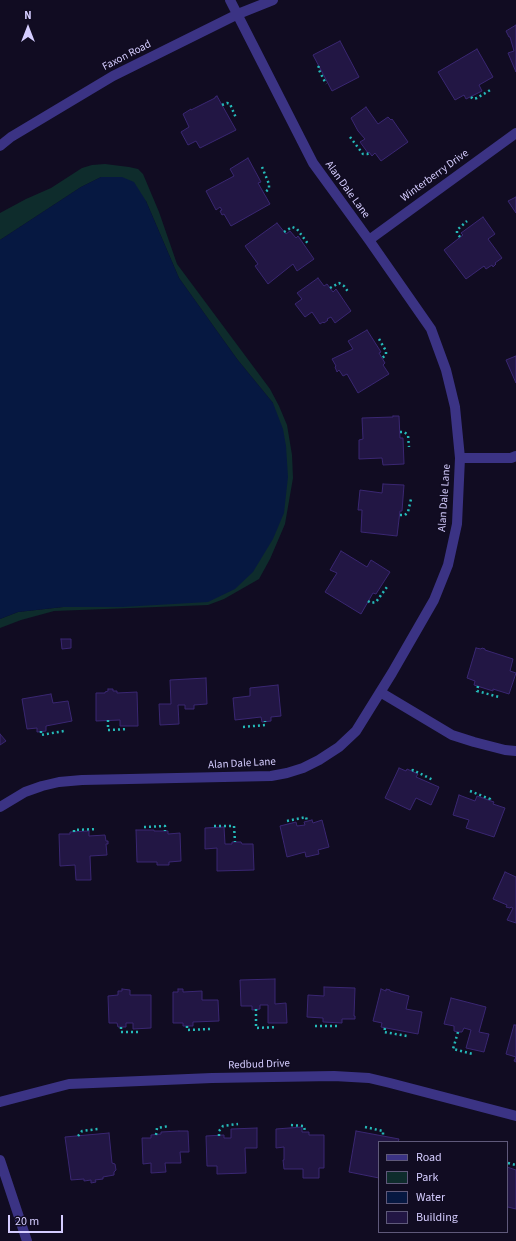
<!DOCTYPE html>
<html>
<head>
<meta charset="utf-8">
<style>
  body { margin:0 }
  #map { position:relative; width:516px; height:1241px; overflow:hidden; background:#110c22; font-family:"Source Sans 3",sans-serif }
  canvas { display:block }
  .legend { position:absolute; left:378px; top:1141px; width:130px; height:92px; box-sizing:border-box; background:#110c22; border:1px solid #5f597a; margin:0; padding:5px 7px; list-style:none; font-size:12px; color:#d5cdff }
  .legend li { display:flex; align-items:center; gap:8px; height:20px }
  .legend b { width:20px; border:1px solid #5f597a }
  .north { position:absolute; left:8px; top:8px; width:40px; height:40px; -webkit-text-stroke:3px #110c22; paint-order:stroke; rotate:0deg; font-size:11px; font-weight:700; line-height:16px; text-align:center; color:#d5cdff }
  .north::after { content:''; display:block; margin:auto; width:14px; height:18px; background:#d5cdff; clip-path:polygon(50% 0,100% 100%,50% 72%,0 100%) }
  .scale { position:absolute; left:8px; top:1215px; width:55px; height:18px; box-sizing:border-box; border:2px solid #d5cdff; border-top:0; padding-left:5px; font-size:12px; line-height:14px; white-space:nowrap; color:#d5cdff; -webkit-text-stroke:3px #110c22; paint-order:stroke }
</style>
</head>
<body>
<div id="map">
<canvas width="516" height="1241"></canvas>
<ul class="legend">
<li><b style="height:5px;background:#3b3384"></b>Road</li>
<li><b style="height:11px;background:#0e2c2c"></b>Park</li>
<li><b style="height:11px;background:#061841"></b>Water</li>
<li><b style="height:11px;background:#221644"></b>Building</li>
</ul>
<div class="north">N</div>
<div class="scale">20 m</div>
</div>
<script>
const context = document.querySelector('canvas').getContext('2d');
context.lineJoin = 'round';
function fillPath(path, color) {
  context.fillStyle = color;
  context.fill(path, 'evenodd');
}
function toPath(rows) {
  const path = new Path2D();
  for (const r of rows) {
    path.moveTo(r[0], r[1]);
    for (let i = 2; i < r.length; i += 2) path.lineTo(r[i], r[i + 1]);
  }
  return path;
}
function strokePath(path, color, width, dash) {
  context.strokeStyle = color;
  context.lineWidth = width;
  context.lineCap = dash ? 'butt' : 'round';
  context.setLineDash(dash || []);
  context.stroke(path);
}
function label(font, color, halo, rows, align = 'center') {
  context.font = font + ' "Source Sans 3",sans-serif';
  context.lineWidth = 3;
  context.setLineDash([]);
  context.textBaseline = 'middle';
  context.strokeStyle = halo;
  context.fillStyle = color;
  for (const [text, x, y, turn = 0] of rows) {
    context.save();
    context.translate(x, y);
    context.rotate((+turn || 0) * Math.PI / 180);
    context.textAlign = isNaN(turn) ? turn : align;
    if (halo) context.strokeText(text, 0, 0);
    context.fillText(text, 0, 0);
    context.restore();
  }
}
const green = toPath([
  [105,164,129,167,138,169,143,174,159,212,177,264,270,389,279,406,287,425,292,455,293,478,285,524,270,559,259,579,224,599,208,605,54,611,21,620,0,628,0,619,18,612,63,607,273,403,237,359,179,278,146,201,101,177,81,187,0,240,0,213,26,199,51,188,82,168,92,165]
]);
const water = toPath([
  [101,177,122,177,134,182,146,201,179,278,237,359,273,403,283,429,286,446,288,477,284,513,273,539,253,572,235,589,208,602,122,607,63,607,18,612,0,619,0,240,81,187]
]);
const building = toPath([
  [516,25,516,72,508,53,514,51,510,37,509,37,506,31,516,25],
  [340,41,359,77,332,91,313,55,340,41],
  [477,49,493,77,479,85,482,91,466,99,464,95,455,100,438,72,477,49],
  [217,96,236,130,200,148,196,141,188,145,181,132,189,127,183,114,191,109,191,110,215,98,215,97,217,96],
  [366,107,378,124,388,117,391,120,392,119,408,142,381,161,375,153,372,156,369,152,368,153,360,142,365,139,358,131,351,118,366,107],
  [248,158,261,182,258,183,270,204,231,226,224,214,222,215,220,211,222,210,220,207,216,210,206,191,234,176,230,169,248,158],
  [516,197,516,213,508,201,516,197],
  [483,217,495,234,488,239,502,258,495,263,496,264,493,267,492,265,486,269,484,266,466,279,444,250,463,235,461,233,483,217],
  [277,223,286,234,290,231,296,238,298,236,314,259,297,271,293,264,268,284,255,266,258,264,245,246,277,223],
  [318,278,324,286,327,284,333,292,336,289,351,311,335,323,331,317,327,319,328,320,324,323,323,322,320,324,312,312,305,317,295,304,302,299,297,293,318,278],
  [367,330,381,352,379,353,385,363,383,365,389,374,358,393,347,374,343,376,339,370,337,372,335,367,336,366,332,359,353,349,348,341,367,330],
  [516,356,516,383,506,360,516,356],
  [393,416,399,416,400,438,403,438,404,464,383,465,382,458,359,459,359,440,363,439,362,418,393,417,393,416],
  [383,484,404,485,402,511,400,511,397,536,361,532,362,510,358,510,360,490,382,493,383,484],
  [341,551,367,567,371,560,390,572,376,594,373,593,361,614,325,592,337,573,330,570,341,551],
  [61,639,71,639,71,648,62,649,61,639],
  [476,648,481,649,482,648,485,649,485,650,513,659,510,671,516,673,509,694,493,689,493,691,474,685,475,681,467,678,476,648],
  [206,678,207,704,194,705,194,709,185,709,185,705,178,705,179,724,160,725,159,704,171,704,170,680,206,678],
  [278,685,281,716,271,717,271,721,262,722,261,717,235,720,233,698,250,696,250,688,278,685],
  [108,689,113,689,113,691,117,691,117,693,137,692,138,726,120,726,120,720,96,721,96,693,105,693,105,692,108,691,108,689],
  [51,694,53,703,68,701,72,721,46,726,46,731,37,732,37,728,27,729,22,699,51,694],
  [0,734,6,741,0,745,0,734],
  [399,768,406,771,407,769,418,774,416,777,439,787,431,805,416,798,410,810,385,798,399,768],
  [459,795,475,801,477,796,494,802,493,804,505,808,494,837,466,828,469,820,453,815,459,795],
  [312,820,313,823,322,820,329,847,318,850,319,854,306,857,305,852,287,857,280,826,296,822,297,826,305,825,304,822,312,820],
  [224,827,225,844,232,844,232,842,241,842,242,844,253,844,254,870,217,871,217,848,205,849,205,828,224,827],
  [136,830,154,830,154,831,168,831,168,834,180,833,181,861,169,862,169,865,157,865,157,862,137,862,136,830],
  [89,831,89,836,105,835,106,841,108,841,108,844,106,844,107,855,90,856,91,880,76,880,75,865,60,866,59,834,70,834,70,832,89,831],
  [505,872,516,877,516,923,507,920,513,908,511,907,510,908,506,907,507,905,493,899,505,872],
  [275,979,275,1004,286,1003,287,1023,268,1023,268,1005,260,1005,260,1009,252,1010,252,1006,241,1006,240,980,275,979],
  [324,987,355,988,354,1016,355,1016,355,1019,342,1019,342,1023,323,1022,323,1018,307,1017,308,995,324,996,324,987],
  [122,989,130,990,130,995,151,995,151,1028,133,1029,133,1023,126,1023,126,1027,118,1027,117,1023,109,1023,108,996,118,995,118,991,122,991,122,989],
  [178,989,183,989,183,992,202,991,202,1000,218,1000,219,1021,193,1022,193,1026,183,1026,183,1023,173,1023,173,992,178,992,178,989],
  [381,989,386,991,386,989,390,990,390,991,409,996,406,1009,422,1012,418,1034,381,1027,382,1023,373,1021,381,989],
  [451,998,486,1007,479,1032,489,1034,484,1052,466,1048,471,1030,464,1028,462,1032,458,1032,454,1031,454,1026,444,1024,451,998],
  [514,1025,516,1025,516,1062,514,1061,516,1057,506,1054,514,1025],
  [302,1127,302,1132,309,1132,309,1135,324,1135,324,1168,319,1168,319,1178,303,1178,303,1169,284,1169,283,1160,284,1160,284,1147,276,1148,276,1129,302,1127],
  [257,1128,257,1148,245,1148,246,1173,217,1174,217,1166,207,1166,206,1136,224,1135,224,1138,231,1138,231,1129,257,1128],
  [179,1131,188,1131,189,1152,180,1152,181,1163,165,1163,166,1172,151,1173,151,1163,143,1164,142,1138,151,1138,151,1135,161,1134,161,1132,179,1131],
  [356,1131,399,1139,398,1142,379,1142,379,1178,349,1172,356,1131],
  [109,1133,112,1163,115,1164,116,1170,114,1172,114,1175,103,1177,103,1179,95,1180,96,1182,91,1183,91,1180,84,1181,84,1179,71,1180,65,1137,109,1133],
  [507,1167,516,1170,516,1209,508,1207,507,1209,507,1167]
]);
const path = toPath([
  [319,66,318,68,326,84],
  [471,97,473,99,477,98,492,89],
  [222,105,227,103,230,104,236,118],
  [350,137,363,154,367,154,370,153],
  [262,167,269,184,269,189,264,193],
  [284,232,292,227,297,229,309,245],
  [460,237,457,233,457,230,467,221],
  [330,288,339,283,344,286,349,293],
  [379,339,386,351,386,355,382,358],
  [400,432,404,432,408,435,409,447],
  [400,515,405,515,408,512,411,499],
  [368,601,371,603,376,602,387,587],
  [478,686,477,691,499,697],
  [108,720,108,730,128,729],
  [243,727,265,725,265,721],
  [41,731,41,735,64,731],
  [412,771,413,770,433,780],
  [470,791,490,799,490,801],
  [287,821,306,817,307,821],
  [214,826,234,826,235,842],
  [144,827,165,826,165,831],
  [74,832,74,830,97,829],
  [256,1009,256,1028,277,1027],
  [187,1026,187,1030,210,1029],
  [315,1026,337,1026,337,1023],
  [121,1027,121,1032,140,1032],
  [385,1028,384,1032,407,1036],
  [458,1032,453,1049,473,1054],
  [291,1125,304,1126,305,1132],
  [365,1127,383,1131,383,1135],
  [156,1135,157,1128,169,1126],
  [78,1136,82,1131,98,1129],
  [219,1136,219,1131,223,1126,238,1124],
  [508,1163,516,1165]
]);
const street = toPath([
  [0,146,11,137,113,76,238,14,273,0],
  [369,240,516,133],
  [460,458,511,458,516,456],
  [380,692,452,735,474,742,505,750,516,751],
  [0,807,25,792,42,786,59,782,82,780,271,776,287,773,303,768,319,760,339,747,356,731,392,673,434,600,448,565,457,524,460,458,455,407,446,370,431,329,369,240,313,163,230,0],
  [0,1102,69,1084,212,1078,334,1076,369,1078,390,1083,516,1116],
  [0,1160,27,1241]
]);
const streetNames = [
  ["Faxon Road",127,56,-27],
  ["Winterberry Drive",435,176,-36],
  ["Alan Dale Lane",347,190,54],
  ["Alan Dale Lane",445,498,-86],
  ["Alan Dale Lane",242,764,-3],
  ["Redbud Drive",259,1065,-2]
];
fillPath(green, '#0e2c2c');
fillPath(water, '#061841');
fillPath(building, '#221644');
strokePath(building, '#3a2772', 1);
strokePath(path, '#25bab9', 2.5, [2, 3]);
strokePath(street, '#3b3384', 10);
label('11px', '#d5cdff', '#110c22', streetNames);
</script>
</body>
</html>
